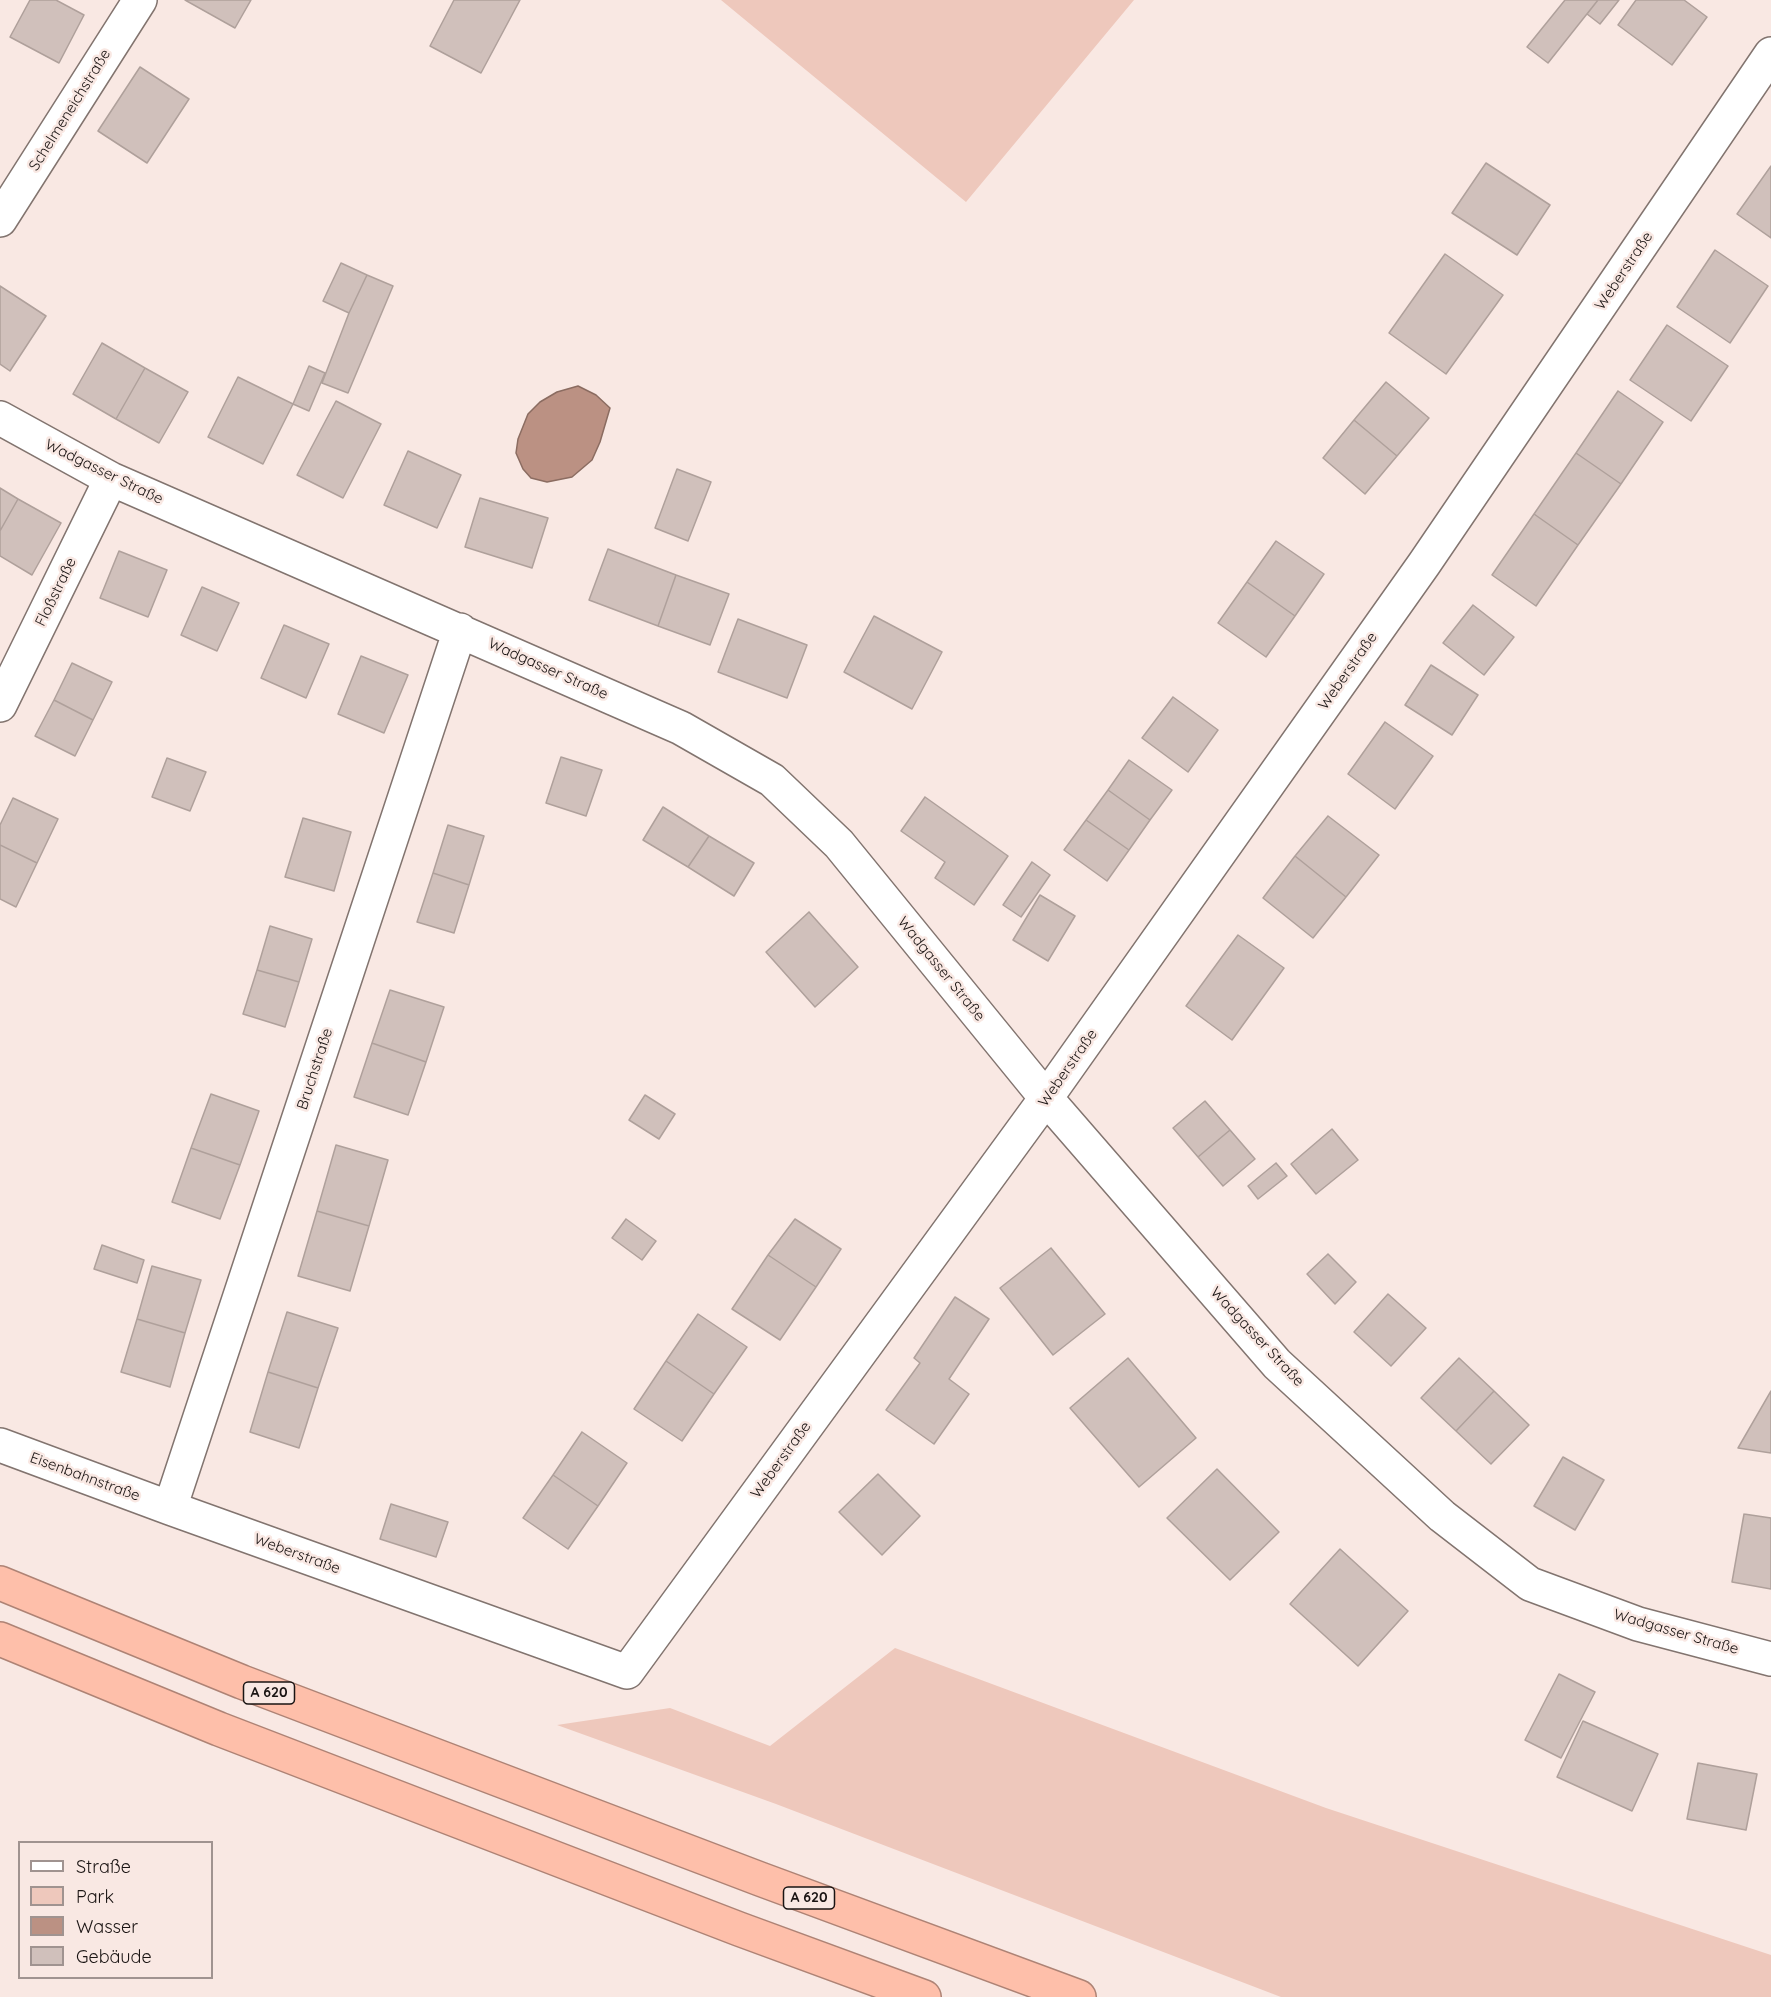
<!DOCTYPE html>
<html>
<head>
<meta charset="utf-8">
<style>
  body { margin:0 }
  #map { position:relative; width:1771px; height:1997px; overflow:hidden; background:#f9e8e3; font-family:Quicksand,sans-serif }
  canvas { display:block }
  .legend { position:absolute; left:18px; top:1841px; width:195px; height:138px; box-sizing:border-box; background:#f9e8e3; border:2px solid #a09390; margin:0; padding:8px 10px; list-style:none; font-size:18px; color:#1a1413 }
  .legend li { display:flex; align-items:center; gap:12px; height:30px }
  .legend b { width:30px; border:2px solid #a09390 }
</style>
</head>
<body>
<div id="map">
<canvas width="1771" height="1997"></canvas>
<ul class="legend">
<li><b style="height:8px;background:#fff"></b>Straße</li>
<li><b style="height:16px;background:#eec8bc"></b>Park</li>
<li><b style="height:16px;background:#bb9183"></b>Wasser</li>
<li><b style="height:16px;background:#d0c0bb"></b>Gebäude</li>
</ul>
</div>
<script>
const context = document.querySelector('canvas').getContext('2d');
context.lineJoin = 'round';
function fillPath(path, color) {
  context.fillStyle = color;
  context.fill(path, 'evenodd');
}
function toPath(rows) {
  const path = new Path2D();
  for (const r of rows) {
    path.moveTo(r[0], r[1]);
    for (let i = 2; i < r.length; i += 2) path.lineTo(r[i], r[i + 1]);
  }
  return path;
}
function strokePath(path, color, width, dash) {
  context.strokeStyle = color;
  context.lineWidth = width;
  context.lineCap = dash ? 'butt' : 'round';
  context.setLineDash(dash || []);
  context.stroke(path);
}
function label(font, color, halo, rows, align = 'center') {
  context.font = font + ' Quicksand,sans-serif';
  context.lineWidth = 5;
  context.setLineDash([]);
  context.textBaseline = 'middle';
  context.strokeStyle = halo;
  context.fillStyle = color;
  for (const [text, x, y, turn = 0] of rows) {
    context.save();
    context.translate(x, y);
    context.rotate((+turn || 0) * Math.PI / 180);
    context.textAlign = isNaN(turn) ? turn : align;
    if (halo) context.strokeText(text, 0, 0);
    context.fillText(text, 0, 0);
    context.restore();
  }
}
const green = toPath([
  [721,0,1134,0,966,202],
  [895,1648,1326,1808,1771,1955,1771,1997,1281,1997,776,1804,557,1725,670,1708,770,1746]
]);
const water = toPath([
  [578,386,596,395,610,408,600,442,592,460,572,477,547,482,531,478,523,469,516,453,518,439,528,414,540,402,557,392,578,386]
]);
const building = toPath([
  [30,0,56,0,84,15,59,63,10,37,30,0],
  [185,0,251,0,235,28,185,0],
  [454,0,520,0,481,73,430,46,454,0],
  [1565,0,1598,0,1548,63,1527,47,1565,0],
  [1598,0,1619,0,1600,24,1587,14,1598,0],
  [1636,0,1684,0,1707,17,1672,65,1618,25,1636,0],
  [140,67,189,99,147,163,98,131,140,67],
  [1486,163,1550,205,1517,255,1452,213,1486,163],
  [1771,166,1771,238,1737,214,1771,166],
  [1715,250,1768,286,1730,343,1677,307,1715,250],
  [1445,254,1503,295,1446,374,1389,333,1445,254],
  [341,263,367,275,349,313,323,301,341,263],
  [367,275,393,286,348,393,322,383,349,313,367,275],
  [0,286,46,316,10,371,0,364,0,286],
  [1667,325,1728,366,1691,421,1630,380,1667,325],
  [102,343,145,368,116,419,73,394,102,343],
  [309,366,325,373,309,411,293,404,309,366],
  [145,368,188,392,159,443,116,419,145,368],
  [238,377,293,404,263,464,208,437,238,377],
  [1386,382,1429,418,1397,456,1354,420,1386,382],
  [1618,391,1663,422,1621,484,1576,453,1618,391],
  [336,401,381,424,343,498,297,475,336,401],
  [1354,420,1397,456,1365,494,1323,458,1354,420],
  [408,451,461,475,437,528,384,505,408,451],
  [1576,453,1621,484,1578,545,1534,514,1576,453],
  [677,469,711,482,688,541,655,528,677,469],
  [0,488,18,499,0,531,0,488],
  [480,498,548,518,532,568,465,547,480,498],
  [18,499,61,523,32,575,0,556,0,531,18,499],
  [1534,514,1578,545,1536,606,1492,575,1534,514],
  [1276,541,1324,574,1295,616,1247,582,1276,541],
  [608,549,676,575,658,626,589,600,608,549],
  [119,551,167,570,148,617,100,598,119,551],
  [676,575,729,594,710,645,658,626,676,575],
  [1247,582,1295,616,1266,657,1218,623,1247,582],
  [202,587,239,603,217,651,181,635,202,587],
  [1473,605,1514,637,1484,675,1443,643,1473,605],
  [874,616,942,652,912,709,844,672,874,616],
  [738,619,807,645,787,698,718,672,738,619],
  [284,625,329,644,306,698,261,678,284,625],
  [361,656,408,675,384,733,338,714,361,656],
  [72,663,112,682,93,720,54,700,72,663],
  [1431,665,1478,695,1452,735,1405,705,1431,665],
  [1173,697,1218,730,1188,772,1142,738,1173,697],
  [54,700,93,720,75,756,35,736,54,700],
  [1385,722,1433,756,1395,809,1348,774,1385,722],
  [561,757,602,770,586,816,546,803,561,757],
  [167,758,206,772,190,811,152,797,167,758],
  [1129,760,1172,790,1150,820,1108,790,1129,760],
  [1108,790,1150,820,1129,850,1086,820,1108,790],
  [925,797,1008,856,974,905,935,878,945,862,901,831,925,797],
  [13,798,58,819,37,863,0,845,0,825,13,798],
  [663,807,709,836,688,867,643,840,663,807],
  [1328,816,1379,855,1346,897,1295,856,1328,816],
  [303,818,351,832,334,891,285,877,303,818],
  [1086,820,1129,850,1107,881,1064,850,1086,820],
  [448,825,484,836,469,885,433,873,448,825],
  [709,836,754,863,734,896,688,867,709,836],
  [0,845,37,863,16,907,0,899,0,845],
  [1295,856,1346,897,1313,938,1263,898,1295,856],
  [1032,862,1050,875,1021,917,1003,905,1032,862],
  [433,873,469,885,454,933,417,922,433,873],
  [1040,895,1075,916,1048,961,1013,940,1040,895],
  [809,912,858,967,815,1007,766,952,809,912],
  [270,926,312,939,299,982,257,970,270,926],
  [1238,935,1284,968,1232,1040,1186,1006,1238,935],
  [257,970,299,982,285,1027,243,1014,257,970],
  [390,990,444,1007,426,1062,372,1043,390,990],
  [372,1043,426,1062,408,1115,354,1097,372,1043],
  [211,1094,259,1111,240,1165,191,1148,211,1094],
  [645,1095,675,1114,659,1139,629,1120,645,1095],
  [1205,1101,1230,1130,1198,1157,1173,1128,1205,1101],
  [1332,1129,1358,1160,1316,1194,1291,1164,1332,1129],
  [1230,1130,1255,1159,1223,1186,1198,1157,1230,1130],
  [336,1145,388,1160,369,1226,317,1211,336,1145],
  [191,1148,240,1165,220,1219,172,1202,191,1148],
  [1276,1163,1287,1176,1258,1199,1248,1186,1276,1163],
  [317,1211,369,1226,350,1291,298,1276,317,1211],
  [626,1219,656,1241,642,1260,612,1238,626,1219],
  [795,1219,841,1249,816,1287,768,1255,795,1219],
  [102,1245,144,1260,137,1283,94,1269,102,1245],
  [1051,1248,1105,1314,1053,1355,1000,1288,1051,1248],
  [1328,1254,1356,1282,1335,1304,1307,1274,1328,1254],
  [768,1255,816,1287,780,1340,732,1309,768,1255],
  [152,1266,201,1280,185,1333,137,1319,152,1266],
  [1388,1294,1426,1328,1391,1366,1354,1332,1388,1294],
  [955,1297,989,1319,949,1379,969,1394,934,1444,886,1410,920,1363,914,1358,955,1297],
  [287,1312,338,1328,318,1388,268,1372,287,1312],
  [698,1314,747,1347,714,1394,666,1361,698,1314],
  [137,1319,185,1333,170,1387,121,1372,137,1319],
  [1128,1358,1196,1438,1139,1487,1070,1408,1128,1358],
  [1459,1358,1494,1391,1456,1431,1421,1398,1459,1358],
  [666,1361,714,1394,682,1441,634,1409,666,1361],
  [268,1372,318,1388,299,1448,250,1432,268,1372],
  [1494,1391,1529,1425,1491,1464,1456,1431,1494,1391],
  [1771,1391,1771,1453,1738,1448,1771,1391],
  [582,1432,627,1463,598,1506,553,1475,582,1432],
  [1563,1457,1604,1480,1575,1530,1534,1506,1563,1457],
  [1217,1469,1279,1532,1230,1580,1167,1518,1217,1469],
  [878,1474,920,1516,882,1555,839,1512,878,1474],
  [553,1475,598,1506,568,1549,523,1518,553,1475],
  [391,1504,448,1522,436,1557,380,1539,391,1504],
  [1744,1514,1771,1518,1771,1589,1732,1582,1744,1514],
  [1340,1549,1408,1611,1358,1666,1290,1604,1340,1549],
  [1559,1674,1595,1692,1561,1758,1525,1740,1559,1674],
  [1583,1721,1658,1754,1632,1811,1557,1777,1583,1721],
  [1698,1763,1757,1774,1746,1830,1687,1819,1698,1763]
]);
const minor = toPath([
  [0,220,140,0],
  [0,418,111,479,681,728,772,780,839,844,1046,1098,1277,1364,1442,1516,1530,1584,1638,1624,1771,1659],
  [0,705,111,479],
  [0,1445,170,1508,627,1672,1046,1098,1424,564,1771,54],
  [170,1508,460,630]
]);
const motorway = toPath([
  [0,1583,242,1682,760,1879,1079,1997],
  [0,1639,219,1729,739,1929,924,1997]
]);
const shields = [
  [269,1693,51],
  [809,1898,51]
];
const shieldNames = [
  ["A 620",269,1693],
  ["A 620",809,1898]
];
const streetNames = [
  ["Schelmeneichstraße",70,110,-58],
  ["Weberstraße",1624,271,-56],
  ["Wadgasser Straße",104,472,26],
  ["Floßstraße",56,592,-64],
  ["Wadgasser Straße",548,669,24],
  ["Weberstraße",1348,671,-55],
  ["Wadgasser Straße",941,969,51],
  ["Weberstraße",1068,1068,-55],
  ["Bruchstraße",315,1069,-72],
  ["Wadgasser Straße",1257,1337,47],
  ["Weberstraße",781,1460,-54],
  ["Eisenbahnstraße",85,1477,20],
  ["Weberstraße",297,1554,20],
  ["Wadgasser Straße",1676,1632,16]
];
fillPath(green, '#eec8bc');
fillPath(water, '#bb9183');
strokePath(water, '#8b6c61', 1.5);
fillPath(building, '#d0c0bb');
strokePath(building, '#afa09b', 1.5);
strokePath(minor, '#82746f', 36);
strokePath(motorway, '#ae8375', 36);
strokePath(minor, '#fff', 33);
strokePath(motorway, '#febfaa', 33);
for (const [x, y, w] of shields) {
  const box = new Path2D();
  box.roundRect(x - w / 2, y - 11, w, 22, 4.5);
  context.fillStyle = '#f9e8e3';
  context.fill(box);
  strokePath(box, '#1a1413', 1.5);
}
label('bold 14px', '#1a1413', null, shieldNames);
label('15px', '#1a1413', '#f9e8e3', streetNames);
</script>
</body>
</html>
